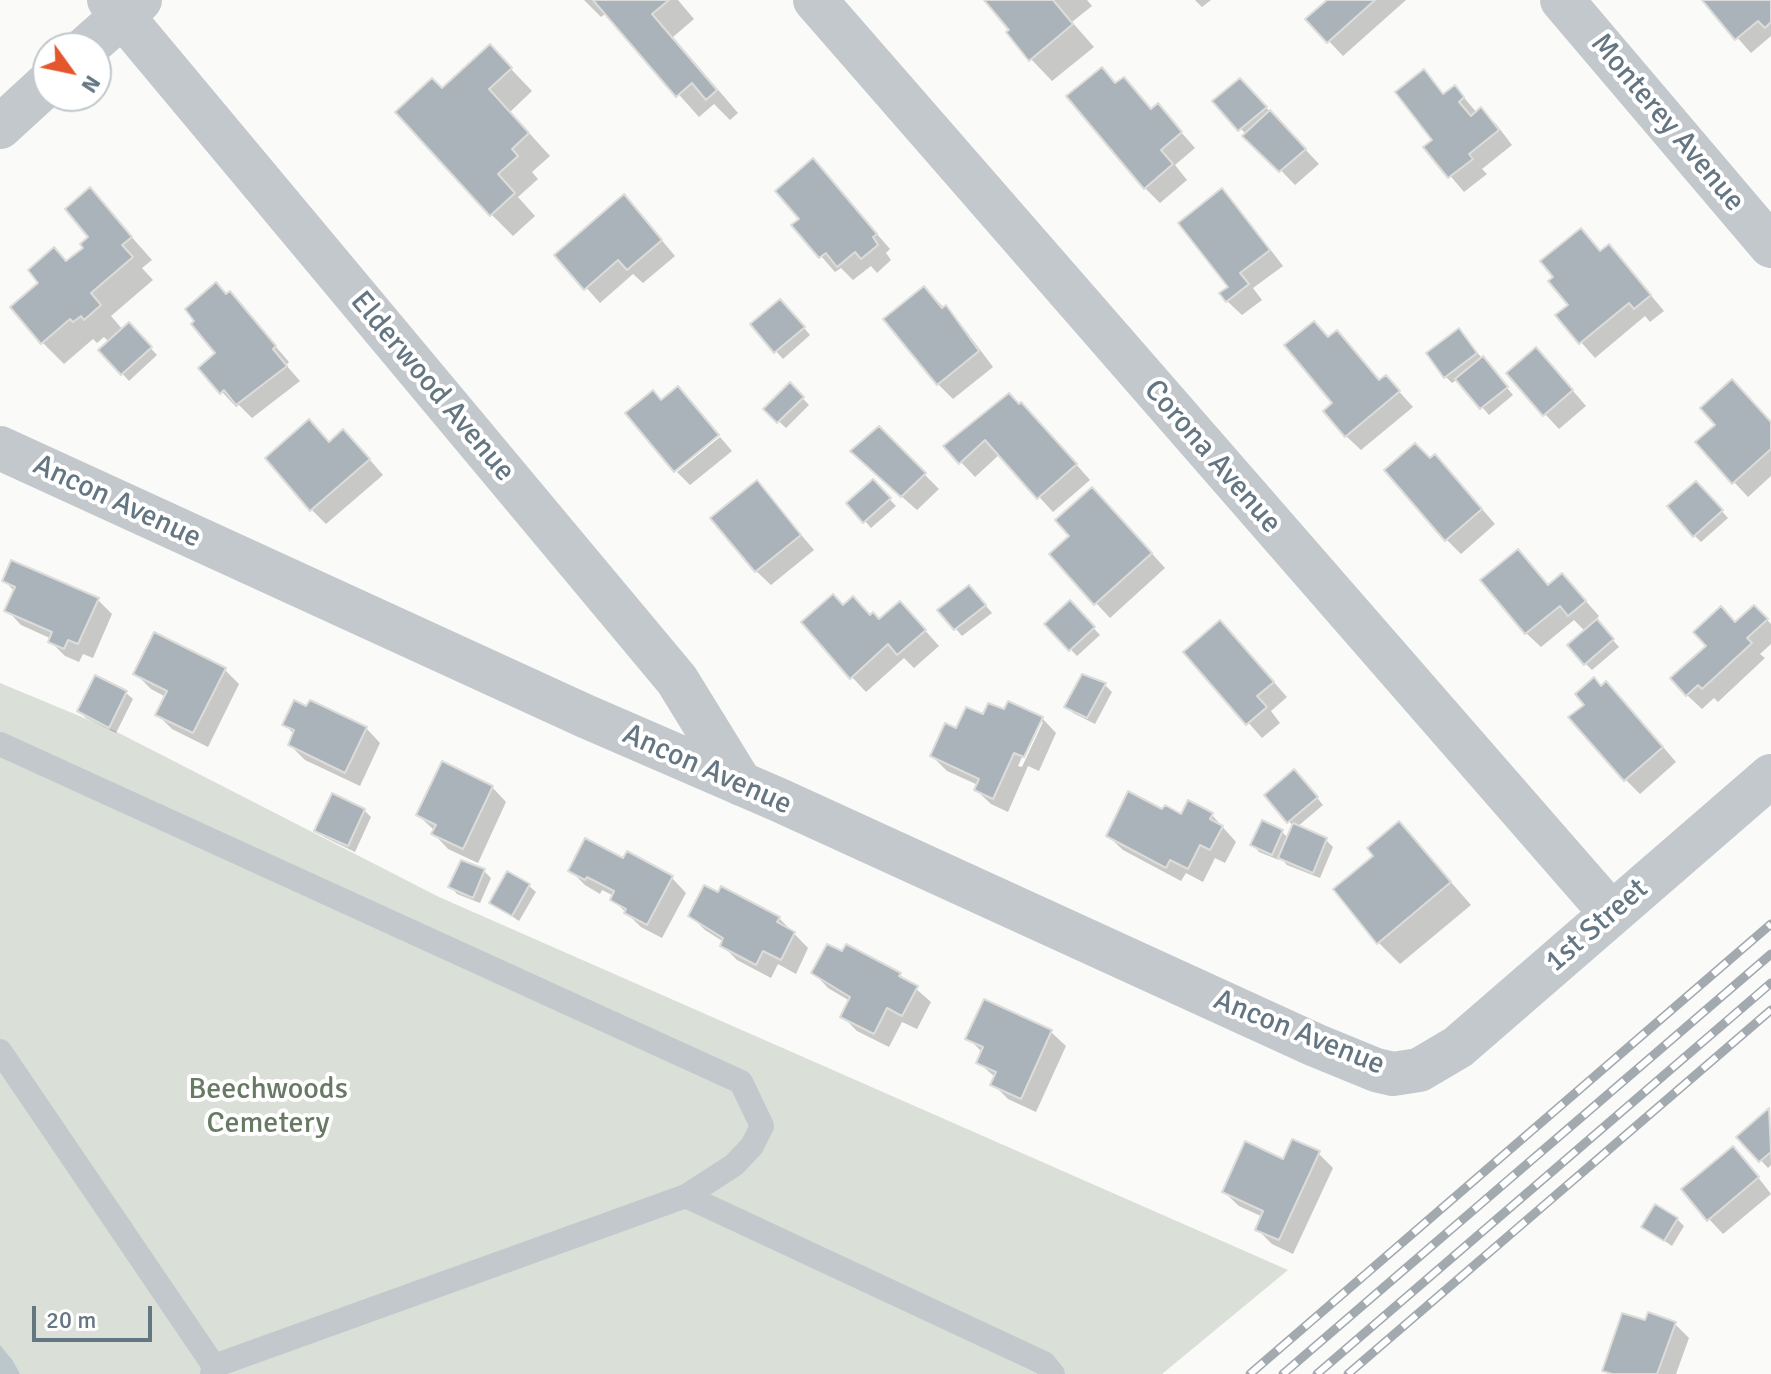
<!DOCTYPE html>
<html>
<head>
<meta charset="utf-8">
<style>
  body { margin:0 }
  #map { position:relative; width:1771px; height:1374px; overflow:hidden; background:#fafaf8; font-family:Signika,sans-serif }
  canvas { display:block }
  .north { position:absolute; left:32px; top:32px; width:80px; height:80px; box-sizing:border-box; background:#fff; border:2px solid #c1c8cd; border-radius:50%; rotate:123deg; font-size:22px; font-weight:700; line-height:32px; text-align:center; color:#657683 }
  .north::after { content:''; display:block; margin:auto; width:28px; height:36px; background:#e4572e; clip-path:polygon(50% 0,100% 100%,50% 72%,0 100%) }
  .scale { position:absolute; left:32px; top:1306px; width:120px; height:36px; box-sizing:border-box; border:4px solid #657683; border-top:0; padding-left:10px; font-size:24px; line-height:28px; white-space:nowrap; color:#657683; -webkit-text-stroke:6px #fff; paint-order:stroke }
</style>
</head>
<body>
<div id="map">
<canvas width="1771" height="1374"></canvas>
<div class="north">N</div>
<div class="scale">20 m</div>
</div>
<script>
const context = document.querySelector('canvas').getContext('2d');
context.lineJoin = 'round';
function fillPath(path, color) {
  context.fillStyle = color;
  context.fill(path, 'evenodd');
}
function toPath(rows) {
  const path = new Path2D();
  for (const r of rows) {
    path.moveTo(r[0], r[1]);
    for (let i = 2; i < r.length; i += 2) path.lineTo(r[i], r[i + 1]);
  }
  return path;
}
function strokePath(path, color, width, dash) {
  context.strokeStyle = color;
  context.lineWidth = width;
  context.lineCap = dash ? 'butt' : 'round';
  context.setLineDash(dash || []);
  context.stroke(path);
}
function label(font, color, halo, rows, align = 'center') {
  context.font = font + ' Signika,sans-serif';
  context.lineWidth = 8;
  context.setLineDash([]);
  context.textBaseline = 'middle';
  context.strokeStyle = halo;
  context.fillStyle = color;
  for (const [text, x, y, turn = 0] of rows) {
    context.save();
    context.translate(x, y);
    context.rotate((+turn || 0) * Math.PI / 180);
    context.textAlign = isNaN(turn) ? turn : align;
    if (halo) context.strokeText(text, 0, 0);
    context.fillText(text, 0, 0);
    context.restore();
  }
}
const green = toPath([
  [0,683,113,730,439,897,1288,1270,1162,1374,0,1374]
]);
const water = toPath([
  [0,1345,13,1361,20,1374,0,1374]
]);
const shadow = toPath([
  [584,0,678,0,694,19,673,37,738,113,730,120,714,104,699,117,606,13,601,17],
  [987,0,1087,0,1092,6,1072,22,1094,47,1052,81,1031,59,1012,30],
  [1195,0,1211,0,1202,7],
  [1330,0,1406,0,1343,56,1308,19],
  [1704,0,1771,0,1771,36,1751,53],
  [490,47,532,91,510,112,550,156,532,172,538,179,518,197,535,216,513,236,491,214,443,91],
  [1102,69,1117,85,1152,111,1158,106,1195,148,1175,165,1187,180,1160,203,1145,188],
  [1424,72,1445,95,1455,87,1477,113,1481,110,1496,124,1512,145,1482,169,1487,174,1464,192,1426,147,1435,140],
  [1240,80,1319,164,1295,185,1215,102],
  [813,161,890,249,886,253,891,260,877,273,871,266,853,280,841,268,835,272,794,225,801,219],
  [90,190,152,260,142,268,153,280,111,316,123,330,129,325,157,355,129,381,101,350,109,342,104,337,97,343,93,339,64,364,42,342,67,263,86,248,91,238],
  [1222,191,1237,206,1283,266,1253,288,1262,300,1242,315,1227,301,1230,288],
  [638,212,675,256,643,283,633,274,600,303,557,255],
  [1581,230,1602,252,1623,262,1664,311,1650,322,1645,316,1595,358,1558,316,1571,305],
  [924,288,960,323,993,367,953,399,938,384],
  [230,294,289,362,286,365,300,381,252,418,239,405,236,407,200,368,218,354,228,296],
  [787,308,810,335,783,359,753,325],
  [1329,338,1352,347,1381,382,1386,377,1413,407,1361,450,1346,436,1335,403],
  [1465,338,1513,395,1489,415,1458,379,1452,383,1446,377],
  [1550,364,1586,406,1559,429,1545,414],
  [790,385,809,405,786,428,766,409],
  [1036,419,1090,480,1053,512,1000,454,975,477,946,446],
  [1771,424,1771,476,1748,497,1734,482,1718,425],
  [879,429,939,489,917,510,867,466],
  [720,437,732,451,690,485,677,472],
  [330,444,358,446,383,475,326,524,311,509],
  [1430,460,1449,471,1495,524,1461,554,1446,539],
  [873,482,896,506,871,528,865,521],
  [757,483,814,550,771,585,756,571],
  [1703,490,1728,518,1701,542,1694,535],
  [1107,504,1165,568,1110,618,1096,603],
  [1518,552,1550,587,1576,590,1599,616,1595,620,1619,647,1592,670,1585,663,1586,632,1574,620,1541,647,1526,633],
  [5,581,98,600,112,614,93,658,83,654,79,662,65,656,50,641,52,639,21,625,7,610,15,592],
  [976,594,992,613,962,636,940,610],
  [1070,603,1100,635,1077,656,1047,624],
  [1754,607,1771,624,1771,644,1760,654,1765,658,1718,702,1714,698,1702,709,1687,695,1736,624],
  [871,616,879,621,914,618,939,646,914,668,904,658,866,692,852,677],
  [1234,637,1287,697,1271,711,1280,723,1262,738,1186,652],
  [225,670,239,684,208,747,172,729,157,714,166,697,151,689,136,674],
  [1082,676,1105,685,1112,692,1095,724,1073,713,1067,706],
  [96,678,126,693,133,699,116,733,86,718,79,711],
  [1621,698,1676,762,1640,794,1625,779],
  [984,717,1042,718,1056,733,1039,771,1028,766,1008,812,991,804,976,790,978,785,947,771,932,756,957,731],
  [1038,722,1043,722,1022,767,1018,766],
  [284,724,366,728,380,743,360,786,305,760,290,745,295,735],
  [1301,778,1323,805,1297,827,1326,840,1333,847,1320,878,1287,865,1280,857,1279,860,1259,852,1253,845,1282,832,1289,839,1294,827,1266,796],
  [492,787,506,802,478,863,448,849,434,834,435,831,418,815],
  [1189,802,1212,815,1236,842,1225,863,1215,858,1203,882,1186,873,1181,881,1123,850,1108,836,1163,812,1182,817],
  [364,810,371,817,355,852,324,837,317,830],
  [1399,823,1471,905,1400,964,1378,942,1376,856],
  [624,861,672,878,686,893,662,938,641,927,613,900,614,896,602,890,600,894,585,885,570,870],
  [484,871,491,878,480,903,457,894,451,887],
  [529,886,536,892,519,921,492,903],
  [690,915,779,918,808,948,796,974,778,964,771,978,737,960,722,945,724,942,705,930],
  [847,947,900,975,931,1002,917,1029,902,1022,889,1047,857,1031,842,1016,850,1001,828,988,814,973,843,954],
  [1051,1032,1066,1046,1036,1112,1008,1099,993,1084,996,1078,979,1063,983,1053,968,1038],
  [1769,1110,1771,1165,1768,1168,1739,1137],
  [1318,1153,1333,1168,1293,1254,1272,1244,1257,1229,1263,1217,1239,1206,1224,1192,1284,1161],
  [1747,1163,1771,1194,1723,1234,1709,1219],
  [1677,1219,1684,1226,1672,1246,1643,1226],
  [1646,1323,1674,1323,1689,1338,1676,1374,1608,1374,1604,1370]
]);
const building = toPath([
  [593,0,669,0,652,14,717,90,706,100,692,83,676,97,593,0],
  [984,0,1053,0,1073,24,1029,61,1006,32,1009,30,984,0],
  [1327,0,1375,0,1327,43,1305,19,1327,0],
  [1702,0,1771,0,1771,22,1765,28,1758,21,1735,40,1702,0],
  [490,44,512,68,489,89,529,133,512,149,518,156,498,174,515,193,490,216,395,112,432,78,442,88,490,44],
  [1102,67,1115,83,1124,77,1151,109,1158,103,1182,132,1161,150,1173,164,1144,189,1066,96,1102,67],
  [1424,69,1443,94,1455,85,1464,97,1459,102,1471,116,1481,107,1499,130,1469,154,1473,159,1448,178,1423,147,1432,140,1395,92,1424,69],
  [1240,78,1267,107,1238,131,1212,101,1240,78],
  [1270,110,1306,149,1279,172,1242,136,1270,110],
  [813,158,877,234,873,237,878,245,861,259,855,252,837,267,826,253,819,258,791,225,799,219,775,191,813,158],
  [90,187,132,237,122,245,133,257,91,293,101,305,84,320,81,316,73,322,70,319,41,344,10,307,38,283,28,270,54,247,66,261,83,248,80,244,88,237,65,209,90,187],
  [1222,188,1270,250,1240,273,1249,284,1226,302,1219,293,1228,287,1178,223,1222,188],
  [624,194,662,240,627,270,618,260,584,290,554,255,624,194],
  [1581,228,1600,251,1609,244,1651,295,1634,309,1629,303,1579,344,1555,315,1568,305,1548,281,1553,277,1540,261,1581,228],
  [216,282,226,294,230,291,276,346,273,349,287,366,236,405,224,390,220,394,198,368,215,353,191,324,194,321,185,309,216,282],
  [924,286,942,308,946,305,979,351,937,385,883,319,924,286],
  [780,299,805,327,774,353,750,324,780,299],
  [1314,321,1328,337,1337,330,1379,380,1386,375,1400,391,1345,437,1323,411,1332,403,1284,345,1314,321],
  [129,322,152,347,121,375,98,350,129,322],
  [1459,328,1477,353,1444,378,1426,353,1459,328],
  [1536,347,1573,390,1543,416,1506,373,1536,347],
  [1483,356,1508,387,1480,409,1455,379,1483,356],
  [1732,379,1771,422,1771,449,1732,484,1695,442,1715,425,1700,408,1732,379],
  [790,382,804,397,777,423,763,409,790,382],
  [678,386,719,435,674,472,625,413,653,390,661,400,678,386],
  [1009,393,1019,404,1021,402,1077,464,1037,499,985,440,959,464,943,446,1009,393],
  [309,419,329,442,343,429,370,459,310,511,265,458,309,419],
  [879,426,926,473,901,497,850,451,879,426],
  [1415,443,1430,458,1435,454,1482,509,1445,541,1384,470,1415,443],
  [873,479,891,498,863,523,846,503,873,479],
  [757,480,801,535,755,572,710,518,757,480],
  [1696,481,1723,510,1693,537,1667,506,1696,481],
  [1092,487,1152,553,1094,605,1049,554,1069,536,1055,520,1092,487],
  [1518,549,1548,585,1562,573,1586,601,1568,616,1560,606,1525,634,1480,580,1518,549],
  [11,560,99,598,78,644,68,640,64,649,48,642,52,632,4,611,15,587,2,581,11,560],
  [969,585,986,605,954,630,937,610,969,585],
  [833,594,843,605,853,596,870,615,873,612,879,619,900,601,926,630,897,655,888,644,850,679,801,622,833,594],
  [1070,600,1095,627,1069,651,1044,624,1070,600],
  [1754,605,1768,619,1747,638,1752,643,1702,689,1698,685,1686,696,1670,678,1706,646,1693,632,1721,606,1735,622,1754,605],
  [1597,619,1614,639,1584,665,1567,645,1597,619],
  [1220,620,1274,682,1257,696,1267,707,1246,725,1183,652,1220,620],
  [154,632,226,668,193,733,155,715,167,691,133,674,154,632],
  [1082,674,1106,683,1087,718,1064,707,1082,674],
  [95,675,127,691,109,728,77,711,95,675],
  [1594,677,1601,686,1606,681,1663,747,1624,781,1568,717,1584,705,1575,694,1594,677],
  [294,700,306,706,310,700,367,727,345,773,288,745,294,730,282,725,294,700],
  [1008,701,1043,717,1024,757,1014,753,993,799,974,790,979,779,930,756,945,723,956,728,966,707,983,714,988,703,1004,709,1008,701],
  [442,761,493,786,463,849,431,834,436,825,416,815,442,761],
  [1294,769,1318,797,1287,823,1264,795,1294,769],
  [1128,791,1162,809,1165,805,1181,814,1188,800,1213,813,1210,819,1223,826,1210,850,1200,845,1188,869,1170,860,1166,868,1106,836,1128,791],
  [332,793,365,809,348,846,314,831,332,793],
  [1262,820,1283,830,1272,855,1250,845,1262,820],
  [1399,821,1451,882,1377,944,1333,889,1373,856,1367,848,1399,821],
  [1293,823,1327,838,1313,873,1278,858,1293,823],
  [585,838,623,858,627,851,673,876,647,925,624,913,626,909,610,900,614,891,587,877,585,880,568,871,585,838],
  [461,860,485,869,473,898,448,887,461,860],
  [507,871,530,884,512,916,489,903,507,871],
  [704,885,718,892,721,886,780,917,777,922,795,932,781,960,763,951,756,965,720,946,723,938,688,916,704,885],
  [827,944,842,951,846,944,901,973,899,976,918,986,902,1016,887,1008,874,1034,840,1017,850,997,811,973,827,944],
  [984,999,1052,1030,1021,1099,990,1085,996,1072,976,1063,983,1047,965,1039,984,999],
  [1769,1108,1771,1152,1759,1162,1736,1137,1769,1108],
  [1292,1139,1320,1151,1279,1240,1255,1230,1263,1211,1222,1192,1245,1141,1283,1159,1292,1139],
  [1733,1146,1759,1177,1707,1221,1681,1189,1733,1146],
  [1655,1204,1678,1218,1664,1241,1641,1227,1655,1204],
  [1648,1312,1676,1322,1657,1374,1612,1374,1602,1371,1622,1313,1645,1320,1648,1312]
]);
const lane = toPath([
  [0,744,741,1082,762,1126,752,1146,734,1165,686,1196],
  [0,1051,214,1366],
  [212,1374,214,1366,686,1196,1044,1363,1053,1374]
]);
const street = toPath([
  [109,0,677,680,741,784],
  [815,0,1611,913],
  [1562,0,1771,246],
  [86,48,140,0],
  [0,127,48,83],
  [0,448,585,716,779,800,1315,1045,1376,1070,1393,1074,1419,1070,1458,1047,1771,776]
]);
const rail = toPath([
  [1250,1374,1771,924],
  [1283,1374,1771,954],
  [1317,1374,1771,983],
  [1348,1374,1771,1010]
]);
const streetNames = [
  ["Monterey Avenue",1667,123,50],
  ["Elderwood Avenue",432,387,50],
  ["Corona Avenue",1212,457,49],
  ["Ancon Avenue",117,502,25],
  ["Ancon Avenue",707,770,24],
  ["1st Street",1597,926,-41],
  ["Ancon Avenue",1299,1033,22]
];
const parkNames = [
  ["Beechwoods",268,1090],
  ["Cemetery",268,1124]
];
fillPath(green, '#dadfd7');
fillPath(water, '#bbc7cb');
fillPath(shadow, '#0003');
fillPath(building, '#aab3b9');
strokePath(building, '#dcdcda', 2);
strokePath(lane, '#c3c8cc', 24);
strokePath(street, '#c3c8cc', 44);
strokePath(rail, '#a2aab0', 9);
strokePath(rail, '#fff', 6, [18]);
label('30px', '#657683', '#fff', streetNames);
label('30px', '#687a64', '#fff', parkNames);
</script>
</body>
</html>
